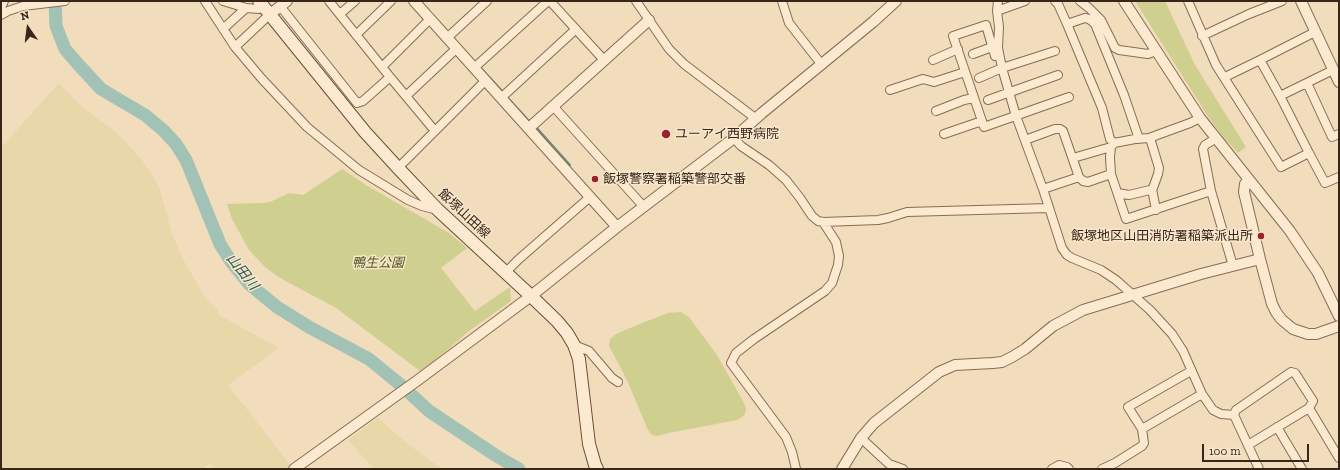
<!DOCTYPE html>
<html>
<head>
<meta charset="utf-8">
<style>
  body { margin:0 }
  #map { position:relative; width:1340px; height:470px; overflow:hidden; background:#f1dcbc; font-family:"Zilla Slab",serif }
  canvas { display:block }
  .frame { position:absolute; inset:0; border:2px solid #38261a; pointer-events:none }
  .north { position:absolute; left:8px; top:8px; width:40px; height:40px; -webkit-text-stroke:3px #f8e7cc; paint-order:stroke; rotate:346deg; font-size:11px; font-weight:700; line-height:16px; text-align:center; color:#38261a }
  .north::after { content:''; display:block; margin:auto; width:14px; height:18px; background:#38261a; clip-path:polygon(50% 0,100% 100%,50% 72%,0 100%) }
  .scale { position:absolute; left:1202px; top:444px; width:107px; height:18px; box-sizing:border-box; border:2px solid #38261a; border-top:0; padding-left:5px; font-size:12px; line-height:14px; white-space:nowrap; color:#38261a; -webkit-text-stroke:3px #f8e7cc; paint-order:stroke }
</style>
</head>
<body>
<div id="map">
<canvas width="1340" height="470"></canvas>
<div class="frame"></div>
<div class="north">N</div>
<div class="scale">100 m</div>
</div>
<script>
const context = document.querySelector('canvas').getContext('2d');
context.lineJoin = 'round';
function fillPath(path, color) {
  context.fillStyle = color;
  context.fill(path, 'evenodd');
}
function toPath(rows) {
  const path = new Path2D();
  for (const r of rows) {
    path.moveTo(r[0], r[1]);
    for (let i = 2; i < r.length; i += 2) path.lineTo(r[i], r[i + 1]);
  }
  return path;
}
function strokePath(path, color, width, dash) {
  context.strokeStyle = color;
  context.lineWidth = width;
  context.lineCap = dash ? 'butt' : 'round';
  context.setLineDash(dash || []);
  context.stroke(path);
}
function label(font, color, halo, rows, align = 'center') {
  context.font = font + ' "Zilla Slab","Noto Sans JP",serif';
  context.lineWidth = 3;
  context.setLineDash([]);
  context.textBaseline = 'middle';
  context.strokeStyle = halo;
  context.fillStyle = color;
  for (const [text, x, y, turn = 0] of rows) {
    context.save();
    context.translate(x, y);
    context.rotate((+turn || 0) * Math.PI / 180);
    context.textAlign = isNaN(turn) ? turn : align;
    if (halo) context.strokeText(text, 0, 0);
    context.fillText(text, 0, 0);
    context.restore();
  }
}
const farmland = toPath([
  [59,83,80,105,119,135,141,159,151,173,160,190,172,234,184,261,205,297,217,309,219,315,279,348,228,385,290,465,285,469,215,469,210,463,203,469,1,469,1,148],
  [378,418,409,445,442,469,374,469,348,440]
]);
const green = toPath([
  [1135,1,1165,1,1195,65,1246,147,1238,153,1223,137,1209,118],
  [342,169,366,185,449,233,467,248,441,268,475,311,510,287,511,301,469,331,438,358,420,371,336,308,280,278,265,267,249,250,232,219,227,204,263,203,270,202,287,194,290,193,303,195],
  [681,312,689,317,717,355,743,401,746,409,745,414,742,417,737,420,669,433,657,436,652,435,648,430,627,380,609,346,610,339,616,334,642,323,668,313]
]);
const stream = toPath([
  [479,66,503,92],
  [506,96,530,122],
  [535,126,570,165]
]);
const river = toPath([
  [55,1,56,26,65,49,77,63,101,89,145,115,163,130,176,144,186,160,220,244,232,263,249,284,277,307,309,327,369,359,402,386,429,411,495,455,519,469]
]);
const minor = toPath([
  [205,1,235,47,262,79,307,127,359,170,408,200,422,206,438,210],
  [223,1,246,8,259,9,263,7],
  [329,1,390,77,435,131],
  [550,1,604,60],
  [636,1,669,49,684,64,755,118],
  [782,1,789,23,822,65],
  [998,1,997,11,999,27,998,48,1002,68,1016,116,1043,189,1062,248,1067,255,1072,258,1101,270,1116,280,1150,310,1172,334,1183,351,1202,394,1213,410,1221,414,1234,415],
  [1055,1,1058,4,1067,24,1102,108,1110,139,1114,143],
  [1080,1,1089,8,1101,20,1115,48,1119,50,1148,54,1156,51],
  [1188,1,1216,65,1281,167,1309,153,1325,183,1339,177],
  [280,6,357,103,363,101,390,77],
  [1,8,4,1],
  [997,11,1025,1],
  [340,14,355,1],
  [1,15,8,11,23,6,65,1],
  [1067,24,1085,18,1089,19,1095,24,1124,95,1139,139],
  [223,29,246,8],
  [356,35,391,1],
  [1202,36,1249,14,1282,1],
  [447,38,487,1],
  [235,47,269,15],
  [973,54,992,47],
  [995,56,986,25,953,36,984,127,1069,97],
  [933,60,958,49],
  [382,67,430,19],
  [474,68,548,1],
  [1225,77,1260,60],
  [979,78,1002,68,1055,51],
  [1307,83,1332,137,1339,134],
  [890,90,923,79,934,82,965,72],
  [406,96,457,48],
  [1280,96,1333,70],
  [501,98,576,29],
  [988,100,1058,75],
  [553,106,644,207],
  [936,111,964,100,974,98],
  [944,134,982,121],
  [734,138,741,146,769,165,786,180,800,198,812,216,818,221,823,222,878,220,888,218,907,212,1049,208],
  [1025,140,1055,129,1060,129,1063,131,1079,177],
  [1114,143,1111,147,1110,157,1111,174,1126,219,1211,191,1203,149,1205,145,1215,139],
  [1114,143,1135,139,1149,138,1190,123,1200,118],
  [1309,153,1280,96,1260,60,1315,32],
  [1073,158,1111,147],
  [398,168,485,81],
  [1043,189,1079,177,1083,181,1088,182,1111,174],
  [1152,189,1156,210],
  [1211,191,1233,266],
  [1118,193,1129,195,1150,190,1153,188,1158,174,1159,168,1150,138],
  [506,272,519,259,590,197],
  [574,345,589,351,612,378,618,382],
  [1234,415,1236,410,1291,372,1295,373,1313,401,1309,408,1339,458],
  [1234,415,1259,469],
  [1277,427,1302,469],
  [1142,429,1128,407,1191,371],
  [861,438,889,464,903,469],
  [1248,445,1309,408],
  [796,469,792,452,786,437,731,363,736,353,754,339,825,291,832,283,838,265,839,256,836,242,823,222],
  [1052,469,1059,465,1067,467,1069,469],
  [1102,469,1115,463,1142,446,1144,443,1142,429,1202,394]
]);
const tertiary = toPath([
  [414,1,617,227],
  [1124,1,1200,118,1290,231,1318,273,1339,316],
  [1301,1,1339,82],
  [269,15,287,1],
  [529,128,649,20],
  [1248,180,1245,184,1244,192,1260,259,1272,304,1276,312,1281,319,1293,329,1308,334,1316,334,1339,326],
  [294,469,418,380,531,296,617,227,734,138,762,113,873,22,896,1],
  [842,469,861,438,874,423,939,372,955,365,993,363,1002,362,1012,357,1025,349,1053,326,1083,310,1201,274,1260,259]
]);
const secondary = toPath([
  [259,1,365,132,398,168,438,210,531,296,557,321,567,333,574,345,579,359,589,444,595,465,597,469]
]);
const markers = [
  [666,134,5,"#9e202e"],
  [595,179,4,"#9e202e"],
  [1261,236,4,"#9e202e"]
];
const poiNames = [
  ["ユーアイ西野病院",675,134],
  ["飯塚警察署稲築警部交番",603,179],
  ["飯塚地区山田消防署稲築派出所",1253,236,"right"]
];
const streetNames = [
  ["飯塚山田線",464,214,43]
];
const parkNames = [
  ["鴨生公園",378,263]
];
const waterNames = [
  ["山田川",242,272,51]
];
fillPath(farmland, '#e7d7a9');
fillPath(green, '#cfd090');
strokePath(stream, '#679082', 2);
strokePath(river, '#a1c2b4', 13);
strokePath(minor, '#8a6b54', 10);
strokePath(tertiary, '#8a6b54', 12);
strokePath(secondary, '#6c4c38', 14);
strokePath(minor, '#fcead0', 8);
strokePath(tertiary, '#fcead0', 10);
strokePath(secondary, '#fcead0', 12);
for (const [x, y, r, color] of markers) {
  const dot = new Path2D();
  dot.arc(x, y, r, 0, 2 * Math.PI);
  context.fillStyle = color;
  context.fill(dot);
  strokePath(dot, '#f8e7cc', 1.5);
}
label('13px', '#38261a', '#f8e7cc', poiNames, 'left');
label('13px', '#38261a', '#f8e7cc', streetNames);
label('italic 13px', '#4e561f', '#f8e7cc', parkNames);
label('italic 14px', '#285951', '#f8e7cc', waterNames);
</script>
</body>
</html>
